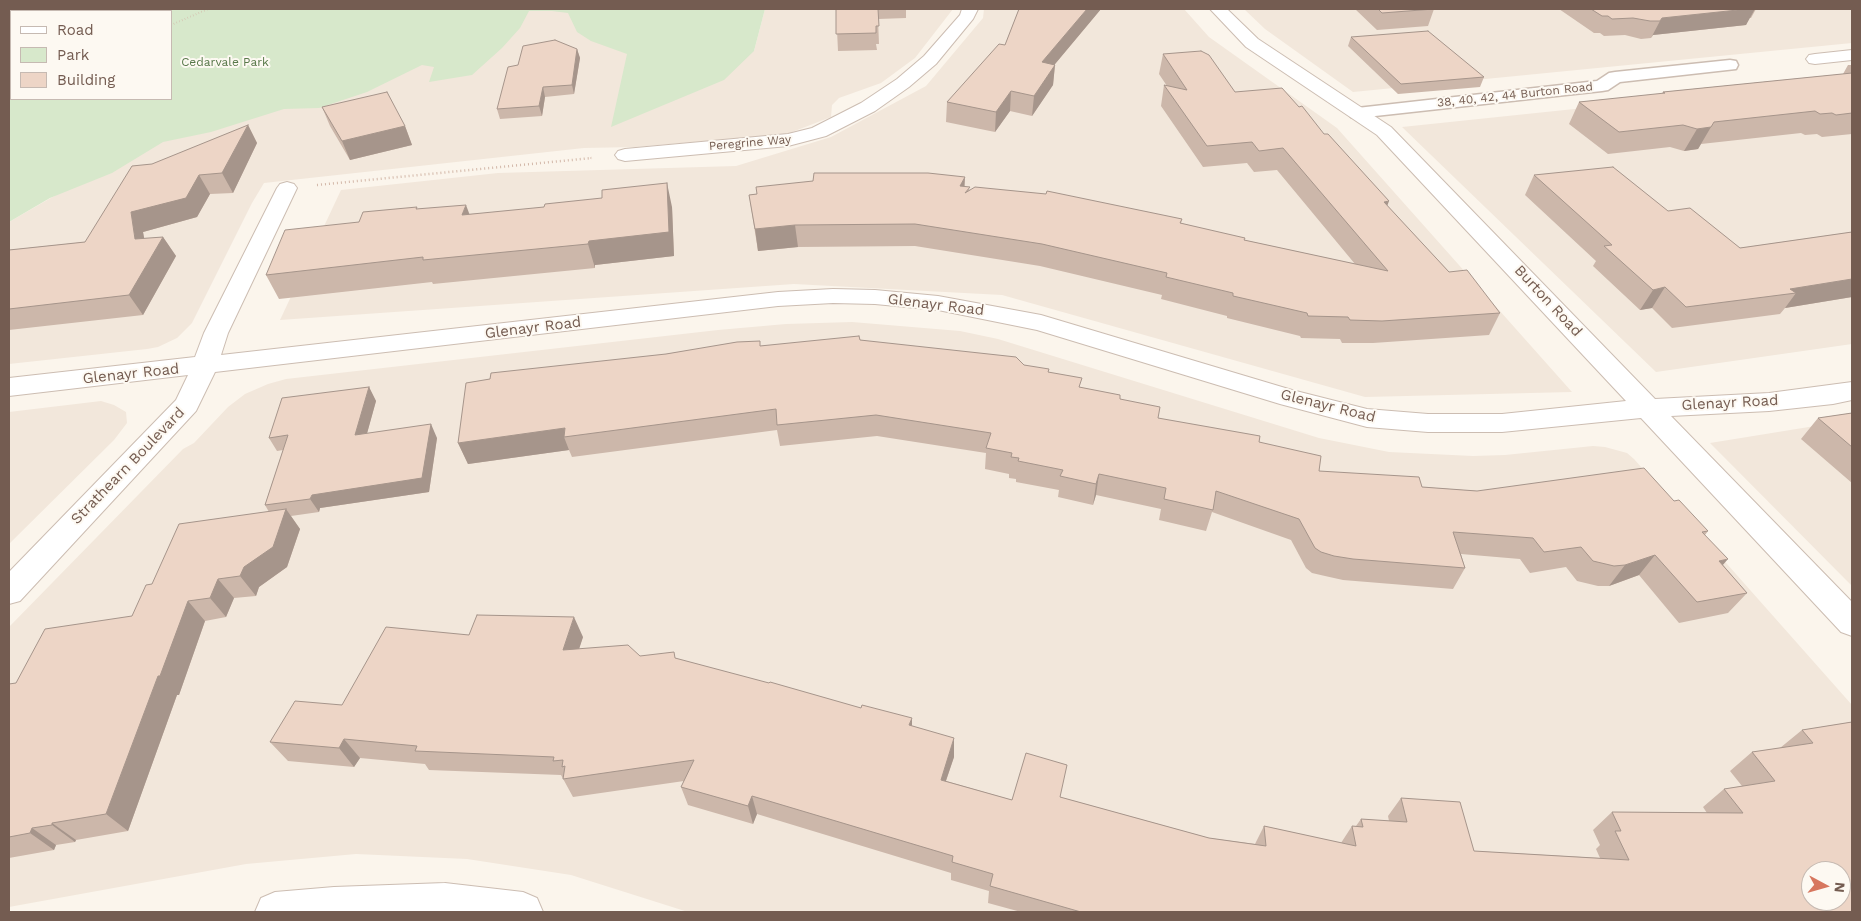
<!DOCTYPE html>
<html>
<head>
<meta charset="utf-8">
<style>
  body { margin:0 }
  #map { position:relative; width:1861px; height:921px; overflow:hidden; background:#fbf5ec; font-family:"Work Sans",sans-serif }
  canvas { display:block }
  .frame { position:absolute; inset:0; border:10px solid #745c51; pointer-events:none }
  .legend { position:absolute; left:10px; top:10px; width:162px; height:90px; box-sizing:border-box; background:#fdf9f2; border:1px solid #c6bab2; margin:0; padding:6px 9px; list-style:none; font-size:15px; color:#745c51 }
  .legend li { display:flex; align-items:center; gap:10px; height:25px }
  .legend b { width:25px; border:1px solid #c6bab2 }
  .north { position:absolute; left:1801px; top:861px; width:50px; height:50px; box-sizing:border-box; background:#fdf9f2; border:1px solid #c6bab2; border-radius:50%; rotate:96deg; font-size:14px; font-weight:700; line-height:20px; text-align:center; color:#745c51 }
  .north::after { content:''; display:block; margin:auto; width:18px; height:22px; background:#d7775f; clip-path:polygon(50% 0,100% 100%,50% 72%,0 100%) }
</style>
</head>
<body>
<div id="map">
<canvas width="1861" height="921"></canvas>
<div class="frame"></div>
<ul class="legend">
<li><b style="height:6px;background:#fff"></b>Road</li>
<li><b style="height:14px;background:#d7e8cb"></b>Park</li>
<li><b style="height:14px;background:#edd5c6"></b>Building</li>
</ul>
<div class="north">N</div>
</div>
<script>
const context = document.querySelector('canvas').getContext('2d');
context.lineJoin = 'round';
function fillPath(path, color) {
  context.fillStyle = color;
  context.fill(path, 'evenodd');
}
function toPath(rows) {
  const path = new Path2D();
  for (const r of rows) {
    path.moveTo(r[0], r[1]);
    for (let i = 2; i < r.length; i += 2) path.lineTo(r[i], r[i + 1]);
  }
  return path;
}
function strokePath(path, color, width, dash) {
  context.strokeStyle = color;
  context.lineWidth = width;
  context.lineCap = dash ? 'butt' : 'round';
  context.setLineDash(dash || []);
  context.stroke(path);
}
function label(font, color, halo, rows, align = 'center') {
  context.font = font + ' "Work Sans",sans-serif';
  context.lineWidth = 4;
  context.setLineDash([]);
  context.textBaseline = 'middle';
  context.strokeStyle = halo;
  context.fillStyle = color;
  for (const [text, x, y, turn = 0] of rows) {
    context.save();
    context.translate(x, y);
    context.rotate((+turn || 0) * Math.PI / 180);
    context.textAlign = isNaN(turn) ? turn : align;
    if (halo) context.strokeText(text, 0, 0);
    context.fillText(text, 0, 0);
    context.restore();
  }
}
const residential = toPath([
  [521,9,600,9,754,51,765,9,953,9,915,58,881,83,839,98,832,105,831,117,787,134,635,147,584,148,264,183,252,203,192,323,177,338,158,347,147,349,9,364,9,222,162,134],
  [984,9,1184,9,1209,37,1337,128,1572,392,1365,397,1002,295,794,284,280,320,341,190,498,173,736,166,831,137,926,86,983,18],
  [1244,9,1852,9,1852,43,1353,92,1265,29],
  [1852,80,1852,344,1656,372,1402,127],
  [852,322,960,331,998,339,1319,438,1389,452,1473,456,1505,455,1593,446,1605,447,1627,453,1634,459,1852,705,1852,912,688,912,571,875,467,859,356,854,246,864,9,907,9,627,183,449,194,443,228,407,245,394,268,384,286,379,718,330,786,324],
  [1811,871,1841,871,1841,901,1811,901],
  [101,401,114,405,126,412,127,423,114,440,9,544,9,412],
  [1852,420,1852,586,1710,443]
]);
const green = toPath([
  [9,9,765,9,754,51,724,80,611,127,627,54,591,41,577,32,568,13,552,11,529,11,520,28,502,48,472,75,429,82,434,67,422,65,367,92,319,108,284,109,211,132,163,142,112,173,50,198,9,222],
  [11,11,171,11,171,99,11,99]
]);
const pathFar1 = toPath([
  [171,25,208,9],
  [9,85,11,84],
  [590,158,592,158]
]);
const path = toPath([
  [317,185,592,158]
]);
const service = toPath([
  [1730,60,1736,61,1738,65,1736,69,1620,82,1608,90,1602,91,1357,118,1351,117,1348,113,1351,109,1357,108,1597,81,1609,73,1615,72,1730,60]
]);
const minor = toPath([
  [962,9,978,9,973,19,936,64,909,87,875,111,826,136,788,146,625,161,618,159,615,155,618,151,625,149,788,134,812,128,861,103,897,79,924,56,960,15,962,9],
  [1210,9,1227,9,1258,39,1391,127,1655,399,1769,393,1852,382,1852,400,1833,404,1769,411,1671,416,1852,602,1852,636,1841,632,1641,418,1502,432,1428,432,1367,427,1280,404,1037,330,938,310,875,304,833,303,778,306,215,372,196,411,20,601,9,604,9,572,176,400,188,375,9,396,9,378,195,357,204,333,277,188,280,184,287,182,294,184,297,188,228,333,221,355,778,292,833,289,875,290,938,296,1041,315,1292,390,1367,409,1428,414,1502,414,1626,401,1377,135,1246,47,1210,9],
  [1852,50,1852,60,1815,64,1809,63,1806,59,1809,55,1815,54,1852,50],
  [445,883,523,892,537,898,543,912,255,912,261,898,275,892,334,887,445,883]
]);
const wall = toPath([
  [836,9,906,9,906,18,878,19,879,44,876,44,877,50,838,51],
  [1019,9,1101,9,1055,64,1053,85,1032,116,1010,111,995,132,946,122,947,102,1005,45],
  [1355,9,1434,9,1428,26,1377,30],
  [1559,9,1756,9,1751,18,1749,18,1746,25,1653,35,1651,38,1641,39,1625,35,1604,36,1600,33,1594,33],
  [1351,37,1484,77,1480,87,1398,94,1348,46],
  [577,49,580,58,574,94,545,97,542,116,500,119,497,109,518,65],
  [1163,54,1235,92,1299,107,1387,206,1449,272,1500,313,1489,335,1373,343,1342,343,1340,339,1301,338,1300,336,1227,318,1227,316,1161,299,1162,295,1040,266,915,246,798,247,758,251,749,195,757,194,813,181,964,186,970,190,1182,219,1181,223,1244,240,1355,264,1277,170,1254,172,1247,163,1203,167,1161,106,1164,85,1167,86,1159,74],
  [1848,65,1852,65,1852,134,1822,137,1817,134,1805,135,1801,133,1701,144,1698,149,1684,151,1670,147,1608,154,1569,124,1579,102,1661,94,1663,92,1843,74],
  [322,107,405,126,412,145,350,160,330,126],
  [248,125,257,143,233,193,210,194,197,217,143,232,144,239,163,237,176,256,143,315,9,330,9,250,85,242],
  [1534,175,1668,211,1740,248,1852,232,1852,297,1785,308,1780,314,1672,328,1652,308,1640,310,1593,266,1596,261,1525,195],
  [672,207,674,256,595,265,595,268,433,284,432,282,279,299,266,275,359,222,418,209,469,214],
  [860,340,1024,365,1048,372,1080,387,1120,399,1158,418,1259,442,1319,471,1422,487,1477,491,1674,501,1708,531,1705,535,1723,565,1747,593,1728,613,1679,623,1639,575,1609,586,1598,586,1577,581,1566,567,1530,573,1520,559,1461,554,1465,568,1453,589,1343,580,1325,576,1312,573,1306,568,1291,540,1212,512,1206,531,1159,520,1161,509,1096,495,1093,505,1058,497,1059,490,1016,482,1016,479,1009,478,1009,474,985,469,986,453,877,436,780,446,777,430,572,457,569,450,468,464,458,443,666,354,760,341,760,346],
  [369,387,376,401,367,433,437,438,429,492,320,508,319,512,291,516,300,529,287,567,259,587,256,596,234,598,226,617,205,621,179,695,177,695,128,831,76,840,75,842,56,845,54,850,9,858,9,684,16,683,132,616,152,584,269,512,265,505,283,450,277,451,269,438],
  [1852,413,1852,483,1801,439,1818,418],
  [469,635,583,637,579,649,640,656,676,659,912,726,954,757,946,781,1012,800,1060,797,1209,838,1255,844,1264,826,1341,843,1352,826,1356,826,1361,819,1389,821,1388,816,1401,798,1474,851,1600,858,1596,849,1600,845,1593,830,1612,812,1707,813,1703,807,1724,789,1742,786,1730,771,1752,752,1780,748,1802,730,1852,722,1852,912,1021,912,988,903,989,891,951,880,951,873,757,814,753,824,688,805,681,787,684,781,573,797,561,775,429,770,425,764,360,758,354,767,288,761,270,742,342,705]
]);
const shadedWall = toPath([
  [1087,9,1101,9,1040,82,1042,62],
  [1747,9,1755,9,1746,25,1653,35,1651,38,1660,21,1662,18],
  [577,49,580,58,574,94,572,85],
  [1055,65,1053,85,1032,116,1034,96],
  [543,87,545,97,542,116,539,106],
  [1011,91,1010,111,995,132,996,112],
  [248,125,257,143,233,193,222,173],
  [405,126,412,145,350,160,342,141],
  [1711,127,1698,149,1684,151,1697,129],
  [199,175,210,194,197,217,143,232,148,259,135,239,131,212],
  [965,177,964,199,960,186],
  [667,183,672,207,674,256,595,265,595,268,588,244,589,241],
  [1389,201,1381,223,1384,202],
  [466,205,475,229,462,215],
  [795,225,798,247,758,251,755,229],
  [163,237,176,256,143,315,129,295],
  [1852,279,1852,297,1785,308,1796,293,1790,289],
  [1665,287,1652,308,1640,310,1653,290],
  [369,387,376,401,363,448,355,435],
  [431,424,437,438,429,492,320,508,319,512,310,499,312,495],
  [565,428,564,437,569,450,468,464,458,443],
  [1099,474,1096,495,1093,505,1096,484],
  [286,509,300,529,287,567,259,587,256,596,240,576,244,567],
  [1655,555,1639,575,1609,586,1625,565],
  [1728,559,1710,580,1719,561],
  [218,579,234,598,226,617,210,598],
  [188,601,205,621,179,695,177,695,128,831,106,814,158,676],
  [574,617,583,637,572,670,563,650],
  [912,718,912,737,909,725],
  [954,738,954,757,940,798,941,780],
  [344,739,360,758,354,767,339,748],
  [752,796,757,814,753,824,748,806],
  [52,823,76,840,75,842,52,825],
  [32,828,56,845,54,850,30,833]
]);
const building = toPath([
  [836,9,878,9,879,26,876,26,876,33,836,34,836,9],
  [1019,9,1087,9,1042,62,1055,65,1034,96,1011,91,996,112,947,102,999,44,1005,45,1019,9],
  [1378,9,1434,9,1382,13,1378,9],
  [1591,9,1747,9,1662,18,1660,21,1650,21,1633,18,1612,19,1608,16,1602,16,1591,9],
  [1428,31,1484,77,1401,84,1351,37,1428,31],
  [555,40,577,49,572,85,543,87,539,106,497,109,508,67,518,65,523,46,555,40],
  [1201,51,1209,55,1235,92,1282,88,1299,107,1302,106,1324,134,1328,134,1389,201,1384,202,1449,272,1467,270,1500,313,1382,321,1350,320,1348,317,1308,316,1307,313,1233,296,1233,293,1166,277,1167,273,1042,244,915,224,795,225,755,229,749,195,757,194,756,187,813,181,814,173,928,173,965,177,960,186,970,187,965,193,975,187,1046,194,1047,191,1182,219,1180,223,1245,238,1244,240,1388,271,1283,148,1259,151,1252,142,1207,146,1164,85,1187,90,1163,54,1201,51],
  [1852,73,1852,113,1836,115,1832,113,1820,114,1815,111,1714,122,1711,127,1697,129,1683,125,1619,132,1579,102,1665,93,1663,92,1852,73],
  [387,92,405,126,342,141,322,107,387,92],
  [248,125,222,173,199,175,186,198,131,212,135,239,163,237,129,295,9,309,9,250,85,242,132,166,152,164,248,125],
  [1613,167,1668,211,1690,208,1740,248,1852,232,1852,279,1790,289,1796,293,1686,307,1665,287,1653,290,1604,246,1612,245,1534,175,1613,167],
  [667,183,669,232,589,241,588,244,423,260,423,257,266,275,285,230,359,222,363,212,417,207,416,209,466,205,462,215,544,207,545,204,602,198,602,190,667,183],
  [859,336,860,340,1016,357,1024,365,1049,369,1048,372,1082,378,1079,387,1120,395,1120,399,1160,407,1158,418,1260,436,1259,442,1321,456,1319,471,1419,477,1422,487,1477,491,1644,468,1674,501,1679,500,1708,531,1702,532,1728,559,1719,561,1747,593,1697,602,1655,555,1625,565,1614,566,1593,561,1581,547,1544,552,1533,538,1453,532,1465,568,1353,559,1334,556,1321,552,1315,548,1299,519,1216,491,1213,510,1164,499,1166,488,1099,474,1096,484,1060,476,1063,470,1018,461,1019,458,1011,457,1012,453,986,448,991,433,876,415,777,425,776,409,564,437,565,428,458,443,466,383,490,379,491,373,666,354,737,342,760,341,760,346,859,336],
  [369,387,355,435,431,424,422,478,312,495,310,499,265,505,288,435,269,438,282,398,369,387],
  [1852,413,1852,447,1818,418,1852,413],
  [286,509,273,547,244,567,240,576,218,579,210,598,188,601,160,676,158,676,106,814,52,823,52,825,32,828,30,833,9,837,9,684,16,683,45,629,132,616,146,585,152,584,179,524,286,509],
  [477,615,574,617,563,650,628,645,640,656,674,652,675,658,769,683,770,682,861,708,862,705,912,718,909,725,954,738,941,780,1012,800,1026,753,1067,765,1060,797,1209,838,1266,846,1264,826,1356,846,1352,826,1363,827,1361,819,1407,822,1401,798,1460,802,1474,851,1629,860,1615,831,1621,831,1612,812,1743,813,1724,789,1775,781,1752,752,1813,743,1802,730,1852,722,1852,912,1081,912,990,886,993,874,952,862,953,856,752,796,748,806,681,787,694,760,563,779,565,766,562,767,563,760,553,761,554,757,415,751,417,746,344,739,339,748,270,742,295,701,342,705,386,627,469,635,477,615],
  [1811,871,1841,871,1841,901,1811,901,1811,871]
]);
const farParknames = [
  ["Cedarvale Park",225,62]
];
const farStreetnames = [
  ["38, 40, 42, 44 Burton Road",1515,95,-6],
  ["Peregrine Way",750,143,-5]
];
const streetNames = [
  ["Burton Road",1548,301,47],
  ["Glenayr Road",936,305,7],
  ["Glenayr Road",533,328,-7],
  ["Glenayr Road",131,374,-6],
  ["Glenayr Road",1730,403,-3],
  ["Glenayr Road",1328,406,14],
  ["Strathearn Boulevard",128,466,-46]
];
fillPath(residential, '#f2e7db');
fillPath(green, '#d7e8cb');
strokePath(service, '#ccbdb2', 3);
strokePath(minor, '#ccbdb2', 2);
strokePath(pathFar1, '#d3b8a9', 2, [0.5, 2.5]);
strokePath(path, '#d3b8a9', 2.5, [1, 3]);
fillPath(service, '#fff');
fillPath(minor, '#fff');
fillPath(wall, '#ccb7aa');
fillPath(shadedWall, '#a6958b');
fillPath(building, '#edd5c6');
strokePath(building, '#a6958b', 1);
label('12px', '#58784a', '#fdf9f2', farParknames);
label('12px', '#745c51', '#fdf9f2', farStreetnames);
label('15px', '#745c51', '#fdf9f2', streetNames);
</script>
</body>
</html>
